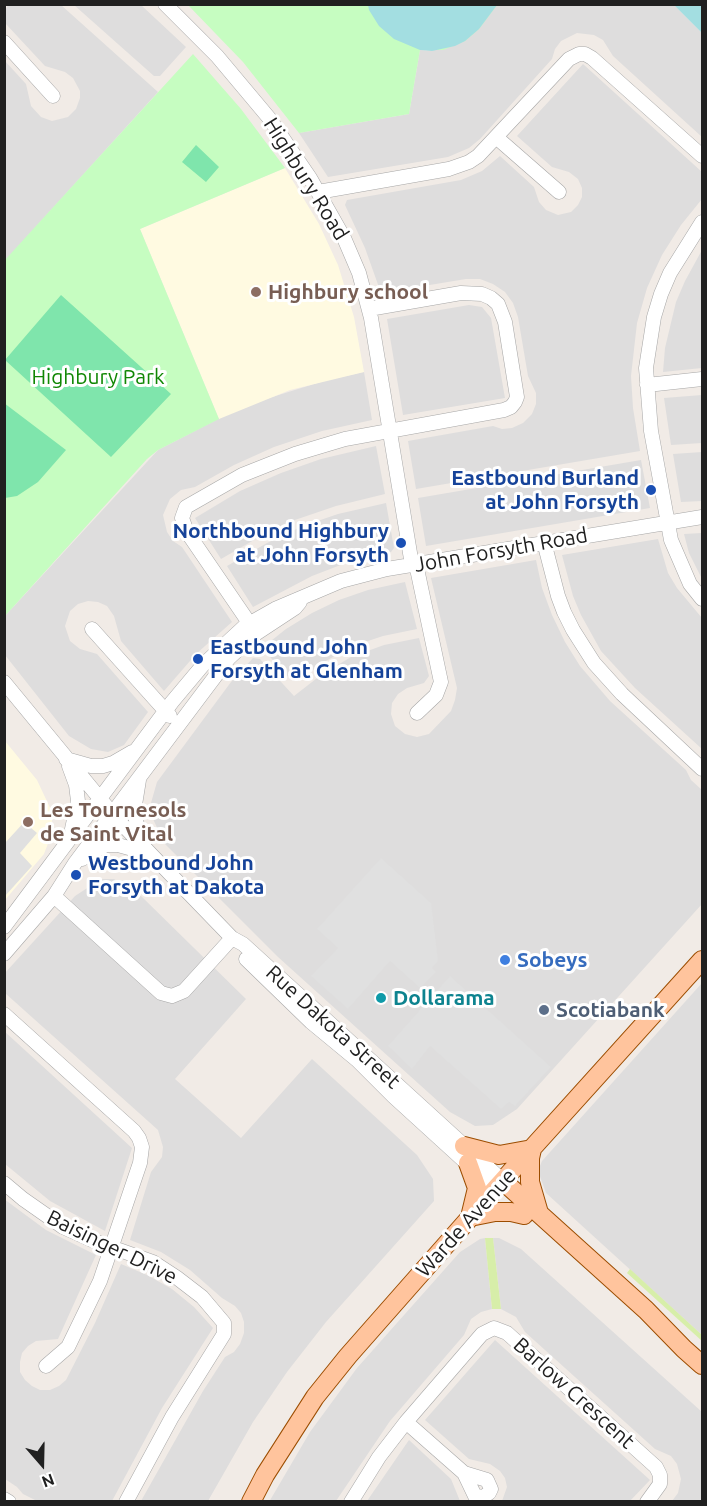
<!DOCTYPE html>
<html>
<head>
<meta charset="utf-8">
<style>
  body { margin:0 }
  #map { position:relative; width:707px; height:1506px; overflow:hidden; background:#f1ebe6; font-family:Ubuntu,sans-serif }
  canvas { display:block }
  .frame { position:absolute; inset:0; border:6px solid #202020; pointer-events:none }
  .north { position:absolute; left:12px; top:1434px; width:60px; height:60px; -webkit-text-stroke:4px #fff; paint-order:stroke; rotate:160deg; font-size:16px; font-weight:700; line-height:24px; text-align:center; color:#202020 }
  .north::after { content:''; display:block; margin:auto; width:21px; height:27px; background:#202020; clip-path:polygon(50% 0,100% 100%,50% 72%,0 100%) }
</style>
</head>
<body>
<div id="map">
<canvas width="707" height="1506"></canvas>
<div class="frame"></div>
<div class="north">N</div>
</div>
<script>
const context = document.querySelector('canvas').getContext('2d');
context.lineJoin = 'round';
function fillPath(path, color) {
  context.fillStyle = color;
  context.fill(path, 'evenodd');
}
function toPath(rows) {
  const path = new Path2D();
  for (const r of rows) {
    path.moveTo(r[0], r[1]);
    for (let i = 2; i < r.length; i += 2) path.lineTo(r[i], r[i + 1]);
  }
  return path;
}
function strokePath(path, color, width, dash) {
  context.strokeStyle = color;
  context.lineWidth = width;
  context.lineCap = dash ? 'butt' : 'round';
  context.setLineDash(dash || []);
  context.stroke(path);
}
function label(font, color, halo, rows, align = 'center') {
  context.font = font + ' Ubuntu,sans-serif';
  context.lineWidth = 6;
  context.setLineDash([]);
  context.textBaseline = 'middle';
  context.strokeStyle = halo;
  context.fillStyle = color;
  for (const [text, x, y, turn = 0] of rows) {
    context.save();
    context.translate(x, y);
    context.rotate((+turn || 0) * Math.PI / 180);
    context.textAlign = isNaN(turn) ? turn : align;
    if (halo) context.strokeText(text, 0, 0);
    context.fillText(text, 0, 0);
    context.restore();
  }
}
const residential = toPath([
  [8,5,61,5,158,92,5,261,5,61,26,84,31,106,41,117,52,121,68,117,76,109,80,98,80,91,73,78,65,72,45,66,5,23,5,11],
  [74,5,141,5,186,47,160,76,154,76],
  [497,5,674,5,702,33,702,137,613,56,603,40,594,35,577,33,561,41,555,49,552,59,480,139,469,148,448,157,328,177,299,133,409,114,420,50,432,51],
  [583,64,702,172,702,199,681,225,662,255,647,288,637,323,631,376,633,408,640,451,416,489,408,441,493,426,502,429,512,428,523,423,532,414,536,404,536,393,528,376,518,317,513,303,505,292,493,284,480,279,466,279,381,293,365,248,345,205,347,200,461,180,482,171,500,156,534,187,539,202,546,210,558,215,571,212,578,205,582,197,582,188,578,179,569,172,552,167,517,136],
  [702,250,702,368,663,372,665,348,676,302,685,281],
  [469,305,482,307,491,318,505,398,403,415,387,319],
  [364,372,372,420,322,431,274,447,234,465,195,487,181,490,170,499,163,515,167,532,173,541,182,547,232,622,196,654,164,691,121,641,114,616,107,606,98,602,88,601,78,604,70,611,65,626,70,641,80,649,97,654,148,712,124,745,108,752,91,749,69,736,5,655,4,617,158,450,218,419,253,403,327,380],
  [702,395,702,443,671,445,664,398],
  [376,446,385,494,336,506,289,522,254,540,221,559,195,518,240,491,281,473,321,459],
  [702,452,702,501,681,502,673,454],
  [641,460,650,508,426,546,418,498],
  [386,503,394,548,391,552,351,561,312,576,253,607,227,566,267,543,303,526,338,514],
  [702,533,702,579,689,553,684,534],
  [658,539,668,573,677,588,702,618,702,749,635,688,601,651,581,615,573,596,562,555],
  [536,560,542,588,552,615,565,642,580,666,610,701,686,770,691,780,702,790,702,904,517,1109,493,1125,475,1126,450,1112,278,957,164,843,149,810,157,782,231,682,253,658,260,659,294,696,321,675,351,657,384,645,419,638,429,676,424,683,407,688,398,694,392,703,391,714,395,726,405,734,417,737,429,734,451,711,455,700,457,688,431,578],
  [405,582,417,629,383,636,353,646,324,662,298,681,291,680,262,648,286,629,312,613,339,600,368,590],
  [101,879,114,879,140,895,246,999,175,1079,241,1138,312,1059,417,1155,433,1179,434,1201,326,1322,287,1372,253,1422,208,1501,141,1501,203,1391,225,1357,234,1352,240,1344,244,1333,244,1322,241,1313,235,1306,222,1298,190,1270,161,1252,130,1240,151,1172,162,1157,163,1147,158,1130,5,993,4,974,75,896],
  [702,983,702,1335,546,1193,538,1171,542,1161],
  [4,1031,132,1148,105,1231,50,1201,5,1164],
  [4,1199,46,1230,96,1255,58,1339,36,1341,28,1346,22,1353,20,1362,20,1372,25,1380,32,1386,40,1390,50,1390,59,1386,66,1380,95,1323,121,1264,147,1275,172,1289,194,1307,213,1328,162,1408,112,1501,37,1501,23,1494,17,1487,5,1479],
  [485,1238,492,1309,481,1312,471,1319,464,1335,390,1421,336,1501,269,1502,310,1432,357,1368,460,1252,480,1239],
  [493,1238,499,1238,521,1249,702,1412,702,1501,672,1501,678,1493,681,1479,677,1464,671,1456,655,1449,525,1332,516,1317,501,1309],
  [495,1340,650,1480,630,1501,502,1501,507,1487,505,1478,500,1471,490,1464,469,1459,425,1420],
  [409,1440,451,1479,460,1501,367,1501]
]);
const education = toPath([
  [285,168,319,224,338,265,354,317,364,372,290,390,219,419,140,229],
  [5,741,37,780,52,812,52,833,44,854,5,900]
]);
const grass = toPath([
  [485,1238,493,1238,501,1309,492,1309],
  [630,1269,702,1335,702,1341,627,1273]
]);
const park = toPath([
  [188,5,497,5,479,29,465,41,443,50,420,50,409,114,299,133,243,62],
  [193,54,241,109,285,168,140,229,219,419,158,450,147,459,5,616,4,261]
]);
const pitch = toPath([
  [196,145,219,167,206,182,182,162],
  [61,295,171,394,111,457,5,360],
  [4,403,66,450,38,482,17,496,5,498]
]);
const parking = toPath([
  [27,819,33,824,31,828,37,833,20,853,32,866,5,896,5,843],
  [381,858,431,903,438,961,432,968,436,972,420,988,390,961,348,1009,311,976,338,948,317,929],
  [450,976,551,1067,515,1106,509,1102,501,1109,430,1046,412,1069,388,1046]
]);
const water = toPath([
  [368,5,368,4,497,5,479,29,465,41,455,46,432,51,420,50,394,39,379,26,369,10],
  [674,5,702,5,702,33]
]);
const minor = toPath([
  [165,4,217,56,269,118,310,178,344,238,359,273,371,318,412,565],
  [4,42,53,96],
  [496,137,559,192],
  [318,192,449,169,469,162,478,156,569,59,579,54,585,54,592,58,702,156],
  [702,222,670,273,661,294,654,317,646,368,651,431,671,540,690,584,702,599],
  [647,385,702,379],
  [544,542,558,596,564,612,573,630,594,663,622,694,702,769],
  [416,564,441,682,436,695,417,713],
  [92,629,170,716],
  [256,633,187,532,182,518,186,507,242,475,295,454,345,439,504,410,511,407,515,402,517,397,505,322,498,304,491,298,482,294,461,293,369,309],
  [4,682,116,818,232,938,243,944,503,1181],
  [66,759,91,766,103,766,113,763,132,752],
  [69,766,76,785,78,801,72,829],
  [139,780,134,811,138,829,144,843],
  [82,859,96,850,107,845,118,845,147,853],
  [54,896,161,993,172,996,184,991,232,938],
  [4,927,172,702,203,665,245,626,275,609,341,581,387,569,702,517],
  [4,954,54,896,75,863,229,658,254,635,295,608,300,602],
  [246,959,311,1022,357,1060,393,1096,495,1189],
  [4,1014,134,1131,139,1138,142,1147,140,1163,100,1281,68,1347,46,1366],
  [4,1183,23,1199,63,1227,94,1241,153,1262,176,1277,202,1297,224,1323,224,1334,172,1417,126,1502],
  [406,1422,464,1473,475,1496,483,1497,489,1493,491,1489,487,1480,464,1473],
  [4,1499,9,1502],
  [351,1502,379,1457,406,1422,482,1334,494,1328,507,1333,656,1467,660,1475,660,1484,647,1502]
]);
const major = toPath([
  [464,1146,499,1155,532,1149],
  [532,1149,530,1158,530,1182,539,1213],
  [468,1163,477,1188,471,1213],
  [503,1181,646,1310,684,1349,702,1365],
  [470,1217,495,1212,511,1212,524,1215],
  [251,1502,265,1475,315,1397,348,1356,489,1196,702,960]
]);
const markers = [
  [256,292,6,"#8d6e63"],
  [651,490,6,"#1a4fb4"],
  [401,543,6,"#1a4fb4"],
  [198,659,6,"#1a4fb4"],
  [28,822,6,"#8d6e63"],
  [76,875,6,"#1a4fb4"],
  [505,960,6,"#3f7fe0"],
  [381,998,6,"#0f9aa8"],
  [544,1010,6,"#5c6f8a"]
];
const streetNames = [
  ["Highbury Road",306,179,58],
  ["John Forsyth Road",501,550,-10],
  ["Rue Dakota Street",333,1027,42],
  ["Warde Avenue",466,1223,-48],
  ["Baisinger Drive",112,1247,26],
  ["Barlow Crescent",574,1393,42]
];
const educationNames = [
  ["Highbury school",268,292],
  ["Les Tournesols",40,810],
  ["de Saint Vital",40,834]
];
const parkNames = [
  ["Highbury Park",98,377]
];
const transitNames = [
  ["Eastbound Burland",639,478],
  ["at John Forsyth",639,502],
  ["Northbound Highbury",389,531],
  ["at John Forsyth",389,555],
  ["Eastbound John",210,647,"left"],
  ["Forsyth at Glenham",210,671,"left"],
  ["Westbound John",88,863,"left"],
  ["Forsyth at Dakota",88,887,"left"]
];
const shopNames = [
  ["Sobeys",517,960]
];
const cultureNames = [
  ["Dollarama",393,998]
];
const serviceNames = [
  ["Scotiabank",556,1010]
];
fillPath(residential, '#dedddd');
fillPath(education, '#fffae1');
fillPath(grass, '#d7eea9');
fillPath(park, '#c6fdc1');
fillPath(pitch, '#7fe5ac');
fillPath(parking, '#e0e0e0');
fillPath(water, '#a3dee1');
strokePath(minor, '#a7a7a7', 15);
strokePath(major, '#9c4d00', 20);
strokePath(minor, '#fff', 14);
strokePath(major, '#ffc49d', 18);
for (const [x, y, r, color] of markers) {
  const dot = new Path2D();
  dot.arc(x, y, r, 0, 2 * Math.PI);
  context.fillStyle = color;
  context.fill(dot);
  strokePath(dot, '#fff', 2);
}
label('21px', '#202020', '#fff', streetNames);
label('bold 21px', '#785e54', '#fff', educationNames, 'left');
label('21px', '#108704', '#fff', parkNames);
label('bold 21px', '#164399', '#fff', transitNames, 'right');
label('bold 21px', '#366cbe', '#fff', shopNames, 'left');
label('bold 21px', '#0d838f', '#fff', cultureNames, 'left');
label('bold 21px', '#4e5e75', '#fff', serviceNames, 'left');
</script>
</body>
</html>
